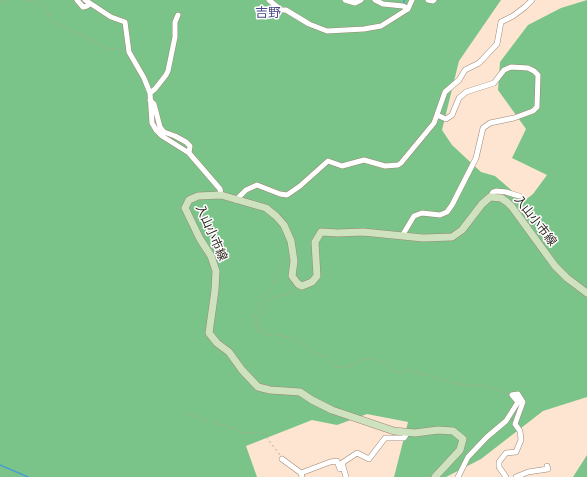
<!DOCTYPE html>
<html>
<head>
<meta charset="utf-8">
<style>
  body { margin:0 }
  canvas { display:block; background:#fde5d1 }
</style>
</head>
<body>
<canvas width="587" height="477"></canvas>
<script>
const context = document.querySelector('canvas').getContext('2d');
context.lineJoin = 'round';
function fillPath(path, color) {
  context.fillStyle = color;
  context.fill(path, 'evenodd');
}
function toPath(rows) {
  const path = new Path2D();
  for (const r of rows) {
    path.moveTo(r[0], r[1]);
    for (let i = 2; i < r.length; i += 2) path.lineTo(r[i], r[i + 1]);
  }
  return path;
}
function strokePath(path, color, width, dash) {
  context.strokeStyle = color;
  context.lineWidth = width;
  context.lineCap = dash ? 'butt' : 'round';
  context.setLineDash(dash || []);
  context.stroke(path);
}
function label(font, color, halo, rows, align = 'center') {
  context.font = font + ' Arial,"Noto Sans JP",sans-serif';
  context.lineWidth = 3;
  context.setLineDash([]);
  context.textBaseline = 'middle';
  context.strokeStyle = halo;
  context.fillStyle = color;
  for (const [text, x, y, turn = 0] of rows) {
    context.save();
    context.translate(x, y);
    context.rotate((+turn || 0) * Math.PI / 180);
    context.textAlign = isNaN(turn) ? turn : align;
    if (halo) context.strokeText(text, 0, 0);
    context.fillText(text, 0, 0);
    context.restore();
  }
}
const forest = toPath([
  [0,0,501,0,459,61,442,130,452,145,481,172,495,176,524,201,533,194,547,175,512,158,526,129,498,90,500,62,528,25,561,8,587,0,587,397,543,411,481,459,446,477,394,477,408,422,367,414,337,425,312,420,246,446,257,477,0,477],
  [587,455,587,477,573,477]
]);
const stream = toPath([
  [404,0,404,3],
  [0,465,28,477]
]);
const path = toPath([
  [25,0,37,2,46,8,53,23,71,30,110,49,120,49,123,50],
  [0,3,5,0],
  [297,290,287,294,274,297,269,300,258,318,258,324,261,330,267,335,277,334,295,339,308,348,326,358,335,367,345,368,368,358,383,362,396,373,408,369,417,373,459,384,487,386,507,394],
  [263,332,258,331,254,321,254,315,261,302,272,286,277,274,287,257],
  [187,414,233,428,241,433,261,432,264,434,280,455]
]);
const minor = toPath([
  [77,0,83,7,87,6,90,4],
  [85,0,111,17,125,22,129,52,144,78,150,93,152,123,156,130,162,136,189,153,220,189,221,195],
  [269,0,281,10,286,10,309,24,327,31,364,29,381,26,408,9,412,0],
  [345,0,355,3,361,0],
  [375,0,383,4,403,6,408,9],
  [428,0,433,1,434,0],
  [150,93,155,89,166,75,168,71,175,37,175,22,178,15],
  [150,100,154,104,160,127,164,132,175,136,186,142,190,146,189,153],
  [490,197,493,192,496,191,506,192,519,196],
  [236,200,246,190,257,185,280,194,287,195,300,186,328,161,342,166,364,160,385,166,398,165,401,163,434,123,445,92,459,80,465,70,479,63,497,44,501,22,513,16,525,7,532,0],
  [402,236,414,216,422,213,440,215,447,212,452,205,476,158,483,128,490,123,514,118,533,111,537,107,538,75,534,71,528,68,511,67,504,70,494,83,466,92,459,98,452,115,446,119,437,115],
  [282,459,301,473,302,477],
  [301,473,330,462,337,461,340,469],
  [346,477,342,463,357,453,369,459,385,438,404,438,408,432],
  [458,477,468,457,487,437,506,421,518,402,512,395],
  [506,477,499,467,499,462,506,453,516,452,521,440,520,431,515,424,523,402,518,394,512,395],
  [516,477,528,472,548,469,547,466]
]);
const secondary = toPath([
  [435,477,460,450,463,439,453,431,438,430,415,433,394,431,332,410,312,400,300,392,270,390,258,387,242,370,229,352,217,343,209,333,215,290,216,271,211,256,200,239,185,208,189,200,198,196,221,195,266,208,276,216,284,225,291,241,294,261,292,276,298,284,302,286,312,282,317,276,315,242,321,232,338,233,363,232,423,238,452,237,462,230,482,204,490,197,501,198,507,202,512,207,555,266,567,278,587,293]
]);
const streetNames = [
  ["入山小市線",535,221,52],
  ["入山小市線",211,233,66]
];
const neighbourhoodNames = [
  ["吉野",268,13]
];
fillPath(forest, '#7bc489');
strokePath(stream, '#499cd0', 1.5);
strokePath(minor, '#9d8775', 6);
strokePath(secondary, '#9d8775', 8);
strokePath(path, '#b7a494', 1, [2, 3]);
strokePath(minor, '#fff', 5);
strokePath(secondary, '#cee2c0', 7);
label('12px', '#2a211a', '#fff', streetNames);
label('13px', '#4c4b89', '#fff', neighbourhoodNames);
</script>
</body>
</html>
